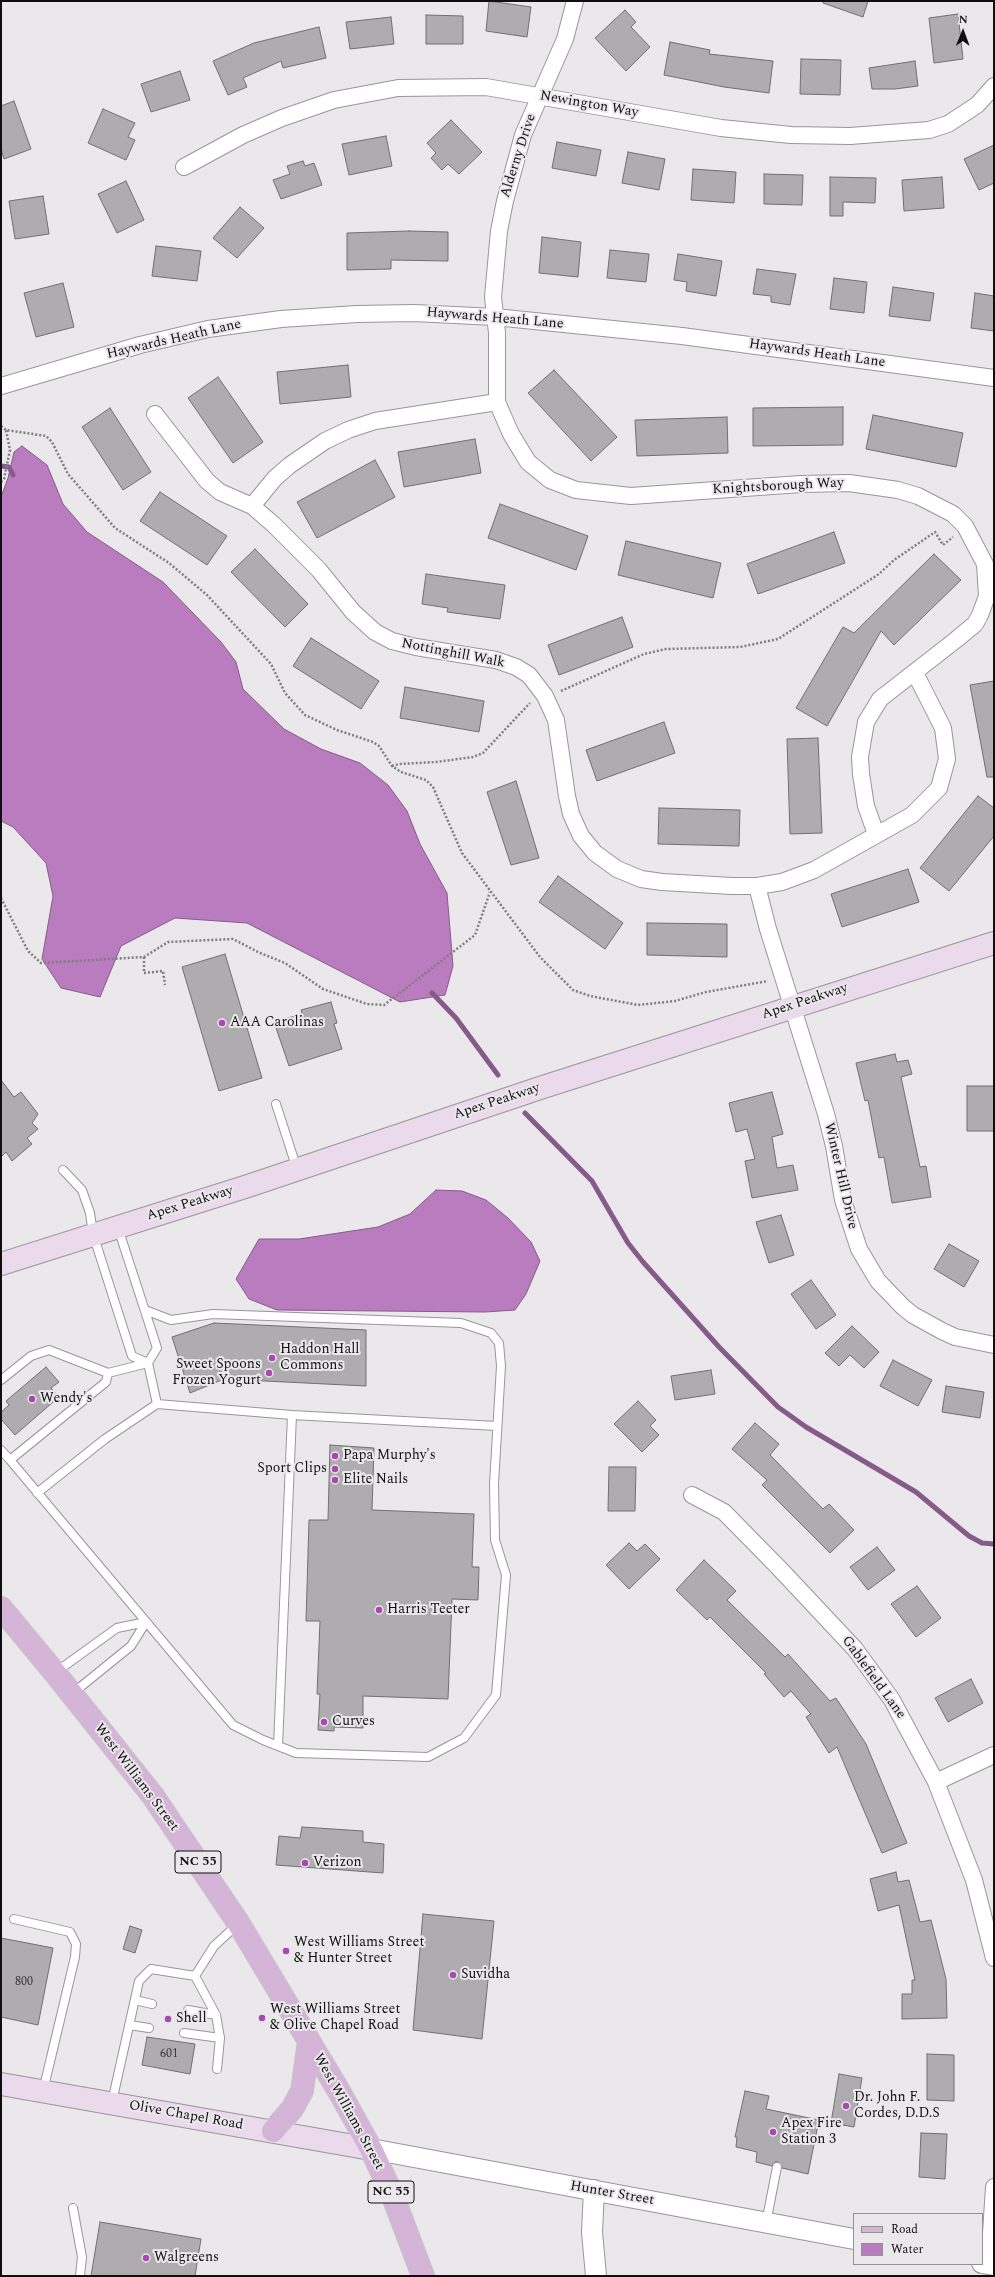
<!DOCTYPE html>
<html>
<head>
<meta charset="utf-8">
<style>
  body { margin:0 }
  #map { position:relative; width:995px; height:2277px; overflow:hidden; background:#eae8ea; font-family:Spectral,serif }
  canvas { display:block }
  .frame { position:absolute; inset:0; border:2px solid #100f10; pointer-events:none }
  .legend { position:absolute; left:853px; top:2213px; width:130px; height:52px; box-sizing:border-box; background:#eae8ea; border:1px solid #939193; margin:0; padding:5px 7px; list-style:none; font-size:12px; color:#100f10 }
  .legend li { display:flex; align-items:center; gap:8px; height:20px }
  .legend b { width:20px; border:1px solid #939193 }
  .north { position:absolute; left:943px; top:12px; width:40px; height:40px; -webkit-text-stroke:3px #eae8ea; paint-order:stroke; rotate:1deg; font-size:11px; font-weight:700; line-height:16px; text-align:center; color:#100f10 }
  .north::after { content:''; display:block; margin:auto; width:14px; height:18px; background:#100f10; clip-path:polygon(50% 0,100% 100%,50% 72%,0 100%) }
</style>
</head>
<body>
<div id="map">
<canvas width="995" height="2277"></canvas>
<div class="frame"></div>
<ul class="legend">
<li><b style="height:5px;background:#d4b5d7"></b>Road</li>
<li><b style="height:11px;background:#b97cbe"></b>Water</li>
</ul>
<div class="north">N</div>
</div>
<script>
const context = document.querySelector('canvas').getContext('2d');
context.lineJoin = 'round';
function fillPath(path, color) {
  context.fillStyle = color;
  context.fill(path, 'evenodd');
}
function toPath(rows) {
  const path = new Path2D();
  for (const r of rows) {
    path.moveTo(r[0], r[1]);
    for (let i = 2; i < r.length; i += 2) path.lineTo(r[i], r[i + 1]);
  }
  return path;
}
function strokePath(path, color, width, dash) {
  context.strokeStyle = color;
  context.lineWidth = width;
  context.lineCap = dash ? 'butt' : 'round';
  context.setLineDash(dash || []);
  context.stroke(path);
}
function label(font, color, halo, rows, align = 'center') {
  context.font = font + ' Spectral,serif';
  context.lineWidth = 4;
  context.setLineDash([]);
  context.textBaseline = 'middle';
  context.strokeStyle = halo;
  context.fillStyle = color;
  for (const [text, x, y, turn = 0] of rows) {
    context.save();
    context.translate(x, y);
    context.rotate((+turn || 0) * Math.PI / 180);
    context.textAlign = isNaN(turn) ? turn : align;
    if (halo) context.strokeText(text, 0, 0);
    context.fillText(text, 0, 0);
    context.restore();
  }
}
const water = toPath([
  [22,446,47,465,63,504,87,532,163,582,221,642,236,662,243,689,284,729,321,749,360,763,388,785,407,811,420,844,447,893,453,966,445,995,400,1002,247,923,175,918,121,946,100,997,61,988,42,959,53,896,46,863,13,827,1,821,1,497,8,478,14,452,22,446],
  [436,1190,462,1191,486,1200,508,1218,531,1242,540,1261,526,1294,515,1310,485,1312,277,1310,249,1299,236,1279,259,1239,299,1239,378,1227,410,1214,436,1190]
]);
const stream = toPath([
  [1,466,9,467,13,475],
  [432,993,456,1018,498,1075],
  [525,1113,592,1181,628,1243,643,1262,719,1347,778,1407,806,1427,916,1492,969,1536,982,1543,994,1544]
]);
const building = toPath([
  [489,1,531,7,527,37,486,31,489,1],
  [824,1,868,1,863,17,823,3,824,1],
  [625,10,636,22,631,27,650,47,626,71,595,38,625,10],
  [958,14,963,59,934,63,929,18,958,14],
  [426,15,463,16,463,44,426,44,426,15],
  [391,17,394,44,350,49,346,22,391,17],
  [319,27,326,58,283,68,281,61,243,78,247,87,228,95,213,61,254,43,319,27],
  [670,42,710,50,709,54,773,61,769,93,724,87,664,75,670,42],
  [801,59,841,60,840,95,800,94,801,59],
  [915,61,918,86,895,89,872,89,869,68,915,61],
  [180,71,190,100,151,112,141,84,180,71],
  [14,101,31,149,4,159,1,149,1,106,14,101],
  [103,109,135,123,128,137,135,140,126,160,88,143,103,109],
  [451,120,482,152,459,174,448,164,442,170,431,158,436,153,427,143,451,120],
  [386,136,392,166,349,175,342,144,386,136],
  [557,142,601,150,596,176,552,168,557,142],
  [994,145,994,183,979,190,964,159,994,145],
  [628,152,665,159,659,190,622,183,628,152],
  [303,161,305,166,314,163,322,185,281,199,273,180,290,174,287,166,303,161],
  [693,169,736,172,734,203,691,200,693,169],
  [764,174,803,175,802,205,764,204,764,174],
  [830,177,876,178,875,203,843,202,843,216,830,216,830,177],
  [942,177,944,208,904,211,902,180,942,177],
  [126,181,144,220,117,233,98,194,126,181],
  [43,196,49,234,15,239,9,201,43,196],
  [240,207,264,228,237,258,213,238,240,207],
  [409,231,448,232,448,261,391,260,391,269,347,270,347,233,409,231],
  [542,237,581,242,578,277,539,273,542,237],
  [156,246,201,251,197,281,152,276,156,246],
  [610,250,649,254,646,282,607,278,610,250],
  [678,254,722,261,716,296,686,291,687,282,674,280,678,254],
  [757,269,796,274,790,305,771,302,771,296,753,294,757,269],
  [834,278,867,282,864,313,830,309,834,278],
  [63,283,74,327,36,337,24,293,63,283],
  [893,287,934,293,930,321,889,316,893,287],
  [975,293,994,296,994,331,971,328,975,293],
  [348,365,351,397,280,404,277,372,348,365],
  [554,370,617,437,591,461,528,393,554,370],
  [218,377,263,442,233,463,188,398,218,377],
  [843,407,843,445,753,446,753,408,843,407],
  [110,408,151,472,123,490,82,427,110,408],
  [873,415,963,433,956,467,866,449,873,415],
  [727,417,728,453,637,456,635,420,727,417],
  [475,439,481,473,404,487,398,452,475,439],
  [375,460,395,497,317,538,297,502,375,460],
  [160,492,227,536,207,565,140,521,160,492],
  [500,504,588,536,576,570,488,538,500,504],
  [834,532,845,563,758,594,747,564,834,532],
  [626,541,721,563,713,598,618,575,626,541],
  [255,549,308,604,285,627,231,572,255,549],
  [934,554,961,580,894,645,881,631,827,726,796,708,843,627,854,633,934,554],
  [426,574,505,585,500,619,447,612,448,608,422,604,426,574],
  [622,617,633,647,559,675,548,645,622,617],
  [311,638,379,681,361,709,293,666,311,638],
  [994,681,994,777,987,777,970,685,994,681],
  [405,687,484,701,479,732,400,718,405,687],
  [664,722,675,753,597,781,586,750,664,722],
  [818,738,822,833,790,834,787,739,818,738],
  [516,781,539,858,511,865,487,792,516,781],
  [978,796,994,808,994,836,949,891,920,868,978,796],
  [659,808,740,810,739,846,658,844,659,808],
  [908,869,919,902,842,927,831,894,908,869],
  [558,876,623,923,605,949,539,902,558,876],
  [647,923,727,924,727,957,647,955,647,923],
  [225,954,262,1078,219,1091,182,967,225,954],
  [331,1002,337,1023,334,1024,342,1049,289,1066,274,1022,302,1014,301,1010,331,1002],
  [895,1054,897,1062,908,1060,912,1074,901,1077,920,1167,926,1166,931,1197,892,1203,884,1157,879,1158,868,1100,865,1101,856,1063,895,1054],
  [1,1080,14,1097,21,1092,38,1114,32,1123,38,1129,27,1138,32,1144,12,1161,6,1152,1,1157,1,1080],
  [967,1086,994,1086,994,1131,967,1131,967,1086],
  [772,1092,783,1134,772,1137,777,1168,793,1165,798,1190,752,1198,745,1161,755,1159,747,1129,736,1132,729,1103,772,1092],
  [781,1215,794,1255,769,1263,756,1222,781,1215],
  [949,1244,979,1261,964,1287,934,1269,949,1244],
  [811,1280,836,1315,816,1329,791,1294,811,1280],
  [214,1323,366,1330,366,1386,224,1379,190,1393,172,1337,214,1323],
  [852,1326,879,1352,864,1368,850,1355,839,1366,825,1353,852,1326],
  [893,1360,932,1380,918,1406,880,1386,893,1360],
  [46,1367,59,1382,51,1388,59,1397,15,1435,1,1419,1,1412,9,1405,6,1401,46,1367],
  [711,1370,715,1394,675,1400,671,1376,711,1370],
  [946,1386,984,1392,980,1418,942,1412,946,1386],
  [638,1401,656,1420,650,1426,659,1435,642,1452,614,1424,638,1401],
  [755,1423,779,1444,770,1455,823,1509,829,1504,854,1530,830,1553,762,1485,767,1480,732,1449,755,1423],
  [330,1445,374,1448,372,1510,474,1514,472,1567,479,1567,478,1600,452,1599,448,1699,363,1696,363,1728,334,1727,334,1731,318,1730,320,1694,317,1694,320,1621,306,1621,309,1520,328,1520,330,1445],
  [609,1467,636,1467,635,1511,608,1511,609,1467],
  [629,1543,637,1551,645,1544,660,1559,629,1589,606,1565,629,1543],
  [877,1547,895,1570,868,1590,850,1567,877,1547],
  [704,1560,736,1591,727,1600,785,1657,788,1654,830,1701,836,1698,866,1744,907,1843,882,1853,837,1747,829,1753,806,1717,811,1714,791,1691,784,1697,764,1674,766,1673,710,1617,707,1620,676,1590,704,1560],
  [917,1586,941,1618,916,1637,891,1604,917,1586],
  [971,1679,983,1703,948,1722,935,1698,971,1679],
  [302,1827,363,1831,363,1842,384,1844,383,1873,276,1865,279,1836,300,1838,302,1827],
  [896,1872,898,1882,909,1880,920,1922,931,1920,946,1979,947,2018,902,2019,902,1994,912,1994,912,1980,915,1980,899,1905,878,1911,870,1879,896,1872],
  [423,1914,494,1921,482,2039,413,2030,423,1914],
  [130,1926,142,1930,135,1953,123,1949,130,1926],
  [1,1938,53,1948,38,2025,1,2017,1,1938],
  [147,2037,195,2044,190,2074,142,2065,147,2037],
  [927,2054,954,2055,954,2101,927,2100,927,2054],
  [839,2074,862,2078,854,2127,831,2123,839,2074],
  [745,2091,769,2096,766,2109,819,2120,808,2174,782,2168,778,2162,775,2162,772,2166,756,2162,757,2152,736,2147,737,2137,735,2137,745,2091],
  [921,2133,947,2134,945,2179,919,2177,921,2133],
  [100,2222,201,2239,195,2276,91,2276,100,2222]
]);
const path = toPath([
  [1,426,6,430,46,436,52,442,68,474,115,528,169,563,207,595,271,664,285,693,305,715,337,730,373,742,379,746,392,766,401,772,426,780,433,787,462,853,540,957,573,990,590,996,638,1005,675,1001,706,992,768,981],
  [1,482,4,479,10,450,6,430],
  [561,691,644,654,666,649,740,647,778,639,879,574,894,560,935,532,943,545,953,537],
  [392,766,399,764,436,762,473,757,483,753,530,703],
  [1,898,28,951,41,963,144,957,168,942,233,939,260,953,285,963,323,989,367,1004,384,1005,475,935,490,892],
  [144,957,144,973,163,971,165,985]
]);
const service = toPath([
  [276,1104,297,1169],
  [63,1170,82,1190,90,1213,93,1234,132,1356,148,1363],
  [118,1228,157,1348,148,1363,157,1404],
  [1,1380,31,1356,49,1350,108,1373,148,1363],
  [1,1450,10,1460,106,1382,108,1373],
  [10,1460,233,1725,263,1740,296,1753,428,1757,464,1738,496,1695,506,1575,495,1540,494,1484,501,1366,499,1343,491,1333,461,1323,213,1314,171,1320,145,1310],
  [37,1493,105,1439,157,1404,292,1415,497,1426],
  [56,1672,117,1628,146,1622],
  [73,1693,131,1646,146,1622],
  [278,1746,292,1415],
  [14,1919,70,1932,76,1944,75,1957,43,2091],
  [135,2000,152,2004],
  [188,2010,216,2015],
  [129,2025,149,2028],
  [184,2033,220,2038],
  [217,2069,220,2038,216,2015,195,1976,214,1946,238,1924],
  [112,2102,139,1981,151,1969,195,1976],
  [73,2208,82,2257,80,2276],
  [766,2223,777,2167]
]);
const minor = toPath([
  [575,1,565,39,523,135,505,201,499,231,493,297,497,333,497,402,511,434,528,462,550,480,576,490,631,496,801,484,849,483,898,490,918,496,953,514,965,526,985,564,987,596,980,615,975,624,957,639,880,699,866,722,860,757,861,774,866,806,876,834],
  [184,167,243,135,282,118,334,100,398,88,486,87,721,128,791,135,850,136,929,130,948,124,977,105,994,86],
  [1,386,140,345,208,329,281,319,357,314,414,313,495,317,682,336,994,378],
  [155,414,207,481,220,492,252,506,273,524,319,570,353,612,375,632,392,641,416,647,496,660,516,667,529,675,545,696,556,720,567,796,571,814,581,836,595,853,617,869,641,879,662,882,732,886,757,886,782,882,814,870,912,815,939,788,947,759,943,728,915,673],
  [252,506,275,478,290,465,325,441,348,430,375,421,497,402],
  [757,886,768,929,826,1114,834,1146,843,1200,859,1249,878,1281,903,1307,913,1315,942,1331,955,1337,994,1345],
  [692,1495,724,1512,780,1569,855,1649,892,1700,936,1782,974,1880,994,1958],
  [936,1782,994,1755],
  [989,2264,994,2187]
]);
const tertiary = toPath([
  [371,2149,854,2239],
  [594,2190,592,2232,596,2276],
  [982,2263,994,2265]
]);
const secondary = toPath([
  [1,1264,248,1186,543,1087,994,943],
  [1,2084,371,2149]
]);
const primary = toPath([
  [1,1608,55,1673,153,1796,239,1924,340,2093,371,2149,392,2194,423,2276],
  [273,2131,292,2109,302,2091,309,2041]
]);
const markers = [
  [222,1023,4,"#a848b0"],
  [272,1358,4,"#a848b0"],
  [269,1373,4,"#a848b0"],
  [32,1399,4,"#a848b0"],
  [335,1456,4,"#a848b0"],
  [335,1469,4,"#a848b0"],
  [335,1480,4,"#a848b0"],
  [379,1610,4,"#a848b0"],
  [324,1722,4,"#a848b0"],
  [305,1863,4,"#a848b0"],
  [286,1951,4,"#a848b0"],
  [453,1975,4,"#a848b0"],
  [262,2018,4,"#a848b0"],
  [168,2019,4,"#a848b0"],
  [846,2106,4,"#a848b0"],
  [773,2132,4,"#a848b0"],
  [146,2258,4,"#a848b0"]
];
const numberNames = [
  ["800",24,1983],
  ["601",169,2055]
];
const shields = [
  [198,1862,46],
  [391,2192,46]
];
const shieldNames = [
  ["NC 55",198,1862],
  ["NC 55",391,2192]
];
const streetNames = [
  ["Newington Way",589,105,10],
  ["Alderny Drive",519,156,-72],
  ["Haywards Heath Lane",495,319,5],
  ["Haywards Heath Lane",174,340,-13],
  ["Haywards Heath Lane",817,354,8],
  ["Knightsborough Way",778,487,-3],
  ["Nottinghill Walk",453,654,11],
  ["Apex Peakway",805,1002,-18],
  ["Apex Peakway",497,1102,-18],
  ["Winter Hill Drive",840,1176,77],
  ["Apex Peakway",190,1204,-17],
  ["Gablefield Lane",873,1678,54],
  ["West Williams Street",136,1778,53],
  ["West Williams Street",348,2112,61],
  ["Olive Chapel Road",186,2116,10],
  ["Hunter Street",612,2194,10]
];
const poiNames = [
  ["AAA Carolinas",230,1023],
  ["Haddon Hall",280,1350],
  ["Commons",280,1366],
  ["Sweet Spoons",261,1365,"right"],
  ["Frozen Yogurt",261,1381,"right"],
  ["Wendy's",40,1399],
  ["Papa Murphy's",343,1456],
  ["Sport Clips",327,1469,"right"],
  ["Elite Nails",343,1480],
  ["Harris Teeter",387,1610],
  ["Curves",332,1722],
  ["Verizon",313,1863],
  ["West Williams Street",294,1943],
  ["& Hunter Street",294,1959],
  ["Suvidha",461,1975],
  ["West Williams Street",270,2010],
  ["& Olive Chapel Road",270,2026],
  ["Shell",176,2019],
  ["Dr. John F.",854,2098],
  ["Cordes, D.D.S",854,2114],
  ["Apex Fire",781,2124],
  ["Station 3",781,2140],
  ["Walgreens",154,2258]
];
fillPath(water, '#b97cbe');
strokePath(water, '#865b8a', 1);
strokePath(stream, '#865b8a', 5);
fillPath(building, '#aeacae');
strokePath(building, '#716f71', 1);
strokePath(service, '#989698', 10);
strokePath(minor, '#989698', 18);
strokePath(tertiary, '#989698', 22);
strokePath(secondary, '#989698', 24);
strokePath(primary, '#c6c5c6', 24);
strokePath(path, '#7e7d7e', 2.5, [2, 2]);
strokePath(service, '#fff', 8);
strokePath(minor, '#fff', 16);
strokePath(tertiary, '#fff', 20);
strokePath(secondary, '#eadaeb', 22);
strokePath(primary, '#d4b5d7', 22);
for (const [x, y, r, color] of markers) {
  const dot = new Path2D();
  dot.arc(x, y, r, 0, 2 * Math.PI);
  context.fillStyle = color;
  context.fill(dot);
  strokePath(dot, '#eae8ea', 1.5);
}
label('12px', '#383638', null, numberNames);
for (const [x, y, w] of shields) {
  const box = new Path2D();
  box.roundRect(x - w / 2, y - 11, w, 22, 3);
  context.fillStyle = '#eae8ea';
  context.fill(box);
  strokePath(box, '#100f10', 1);
}
label('bold 13px', '#100f10', null, shieldNames);
label('14px', '#100f10', '#eae8ea', streetNames);
label('14px', '#100f10', '#eae8ea', poiNames, 'left');
</script>
</body>
</html>
